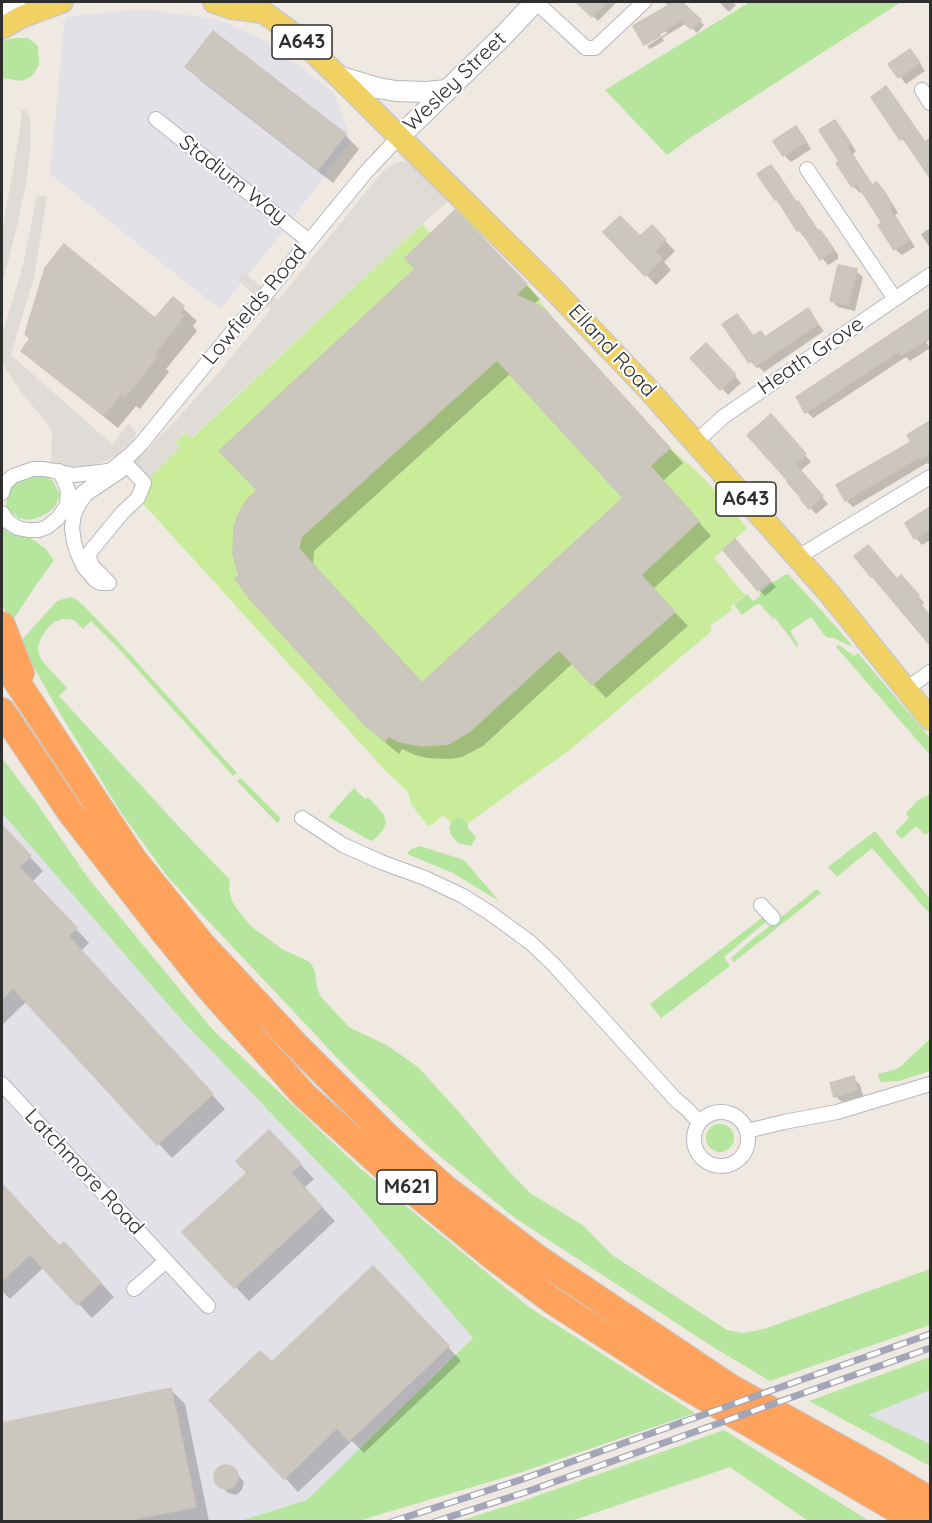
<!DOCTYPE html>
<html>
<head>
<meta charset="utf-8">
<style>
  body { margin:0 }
  #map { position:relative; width:932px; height:1523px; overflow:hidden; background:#efe9e1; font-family:Quicksand,sans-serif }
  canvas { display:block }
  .frame { position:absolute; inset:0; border:3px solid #2e2e2e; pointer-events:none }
</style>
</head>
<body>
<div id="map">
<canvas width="932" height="1523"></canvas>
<div class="frame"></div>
</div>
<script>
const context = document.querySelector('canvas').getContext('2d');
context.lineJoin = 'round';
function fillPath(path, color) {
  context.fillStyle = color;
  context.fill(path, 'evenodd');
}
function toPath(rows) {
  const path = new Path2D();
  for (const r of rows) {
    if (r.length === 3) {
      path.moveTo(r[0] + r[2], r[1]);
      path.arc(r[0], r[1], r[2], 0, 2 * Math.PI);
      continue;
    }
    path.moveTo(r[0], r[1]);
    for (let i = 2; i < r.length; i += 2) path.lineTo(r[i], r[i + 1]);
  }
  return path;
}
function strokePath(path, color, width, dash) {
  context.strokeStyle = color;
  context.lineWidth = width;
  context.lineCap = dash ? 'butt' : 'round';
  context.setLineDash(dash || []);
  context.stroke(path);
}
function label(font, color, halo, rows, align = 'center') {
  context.font = font + ' Quicksand,sans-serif';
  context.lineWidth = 4.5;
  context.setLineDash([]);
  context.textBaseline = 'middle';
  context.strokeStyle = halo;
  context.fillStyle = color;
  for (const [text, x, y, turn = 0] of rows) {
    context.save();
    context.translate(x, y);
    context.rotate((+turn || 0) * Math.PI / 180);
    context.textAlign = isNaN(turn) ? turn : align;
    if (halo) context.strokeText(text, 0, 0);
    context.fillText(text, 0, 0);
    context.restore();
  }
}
const industrial = toPath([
  [141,9,217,19,268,42,334,93,351,140,282,233,220,309,50,174,65,17],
  [2,813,179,1017,354,1200,473,1338,307,1500,240,1521,2,1521],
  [930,1390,930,1444,869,1415]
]);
const green = toPath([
  [750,2,901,2,690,138,667,155,605,90],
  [15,38,28,38,38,46,39,65,32,76,22,81,2,78,2,41],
  [36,475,45,476,53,481,60,494,56,505,48,513,37,518,29,520,19,518,13,514,6,507,7,496,11,487,22,479],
  [2,527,8,532,30,538,45,548,54,560,34,588,11,623,2,605],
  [787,574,789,575,821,610,851,644,850,646,834,638,826,637,811,617,790,631,798,644,798,648,775,618,773,619,760,604,755,605,742,615,734,605,747,594,753,601,760,596,759,593,773,582],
  [70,597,76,599,84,606,115,638,237,773,233,776,118,648,91,621,83,629,74,620,64,619,54,622,47,629,41,638,38,647,39,655,43,662,67,688,59,696,181,829,230,880,229,889,232,901,239,912,252,927,282,949,310,962,315,971,317,988,321,997,349,1027,388,1046,418,1067,458,1111,508,1170,530,1193,584,1226,612,1255,727,1330,743,1333,764,1329,930,1269,930,1325,770,1381,713,1347,515,1218,430,1148,343,1064,195,907,167,876,122,814,59,712,20,642,57,601],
  [839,645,854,656,858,653,930,738,930,755,837,648,836,646],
  [2,758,38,805,88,878,213,1030,361,1169,530,1308,695,1413,516,1474,358,1521,240,1521,307,1500,473,1338,354,1200,179,1017,2,813],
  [241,778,281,819,277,823,237,781],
  [354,788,365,799,368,797,384,815,386,822,383,830,376,838,371,841,328,817],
  [930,791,930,831,925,835,916,826,902,839,895,832,909,818,906,813,918,800,928,795],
  [458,816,468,823,468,828,476,837,471,846,458,843,451,835,449,828,451,823],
  [875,831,930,899,930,914,872,848,837,877,828,867],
  [420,846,464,860,499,901,453,873,407,854,411,849],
  [817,889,821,893,734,962,732,960,731,958,749,942],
  [763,917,767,921,724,957,730,966,661,1018,650,1004],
  [930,1039,930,1071,899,1081,880,1082,878,1074,894,1070,900,1067],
  [720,1138,14],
  [930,1357,930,1390,869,1415,930,1444,930,1466,809,1401],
  [724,1430,869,1521,808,1521,730,1467,571,1521,459,1521,514,1504]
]);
const pitch = toPath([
  [457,209,527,284,556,322,670,448,703,477,747,528,714,558,745,595,730,607,732,610,710,626,712,631,571,749,468,823,458,816,451,823,443,815,433,824,428,826,411,804,408,792,384,769,138,498,144,483,180,447,175,442,186,432,192,438,422,224,431,234]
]);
const plaza = toPath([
  [21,109,25,110,28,113,30,121,31,131,31,145,26,183,18,222,2,286,2,232,15,159,21,122],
  [402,161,411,162,452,198,422,224,191,438,185,432,175,442,180,447,144,483,128,466,146,451,171,425,214,378,271,309,242,284,239,279,240,275,242,273,246,274,278,300,382,172,391,165],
  [37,195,47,197,34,277,11,355,112,444,129,423,137,434,130,443,117,455,108,460,81,469,71,470,53,466,51,463,52,432,44,420,21,392,2,363,2,335,23,265]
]);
const shadow = toPath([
  [584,2,617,2,598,21,581,4],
  [665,2,680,2,704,25,697,33,687,23,662,38,664,41,650,49,647,46,667,33,666,31,645,43,669,6],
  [719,2,733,2,736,5,729,12],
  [214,33,345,135,359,149,333,183,201,81,187,67],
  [909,51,916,57,925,71,906,84,890,64],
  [886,88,893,95,926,143,930,146,930,175,909,145,908,146,902,139,873,97],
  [835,122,841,129,856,151,853,154,873,186,877,184,884,190,898,213,895,215,915,247,902,255,895,249,884,223,863,191,860,193,853,186,841,161],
  [796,128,803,135,811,149,791,162,784,155,775,142],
  [771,167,778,173,797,203,804,209,819,232,820,231,827,238,838,255,838,259,828,265,798,230,782,206,776,200],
  [455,212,540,299,534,304,560,327,683,463,663,481,711,536,653,589,688,626,606,698,573,663,483,746,462,757,450,759,427,758,415,755,402,749,399,754,381,739,367,725,241,577,259,490,417,269],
  [511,373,625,498,423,685,313,565,314,551],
  [652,227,675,251,664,262,671,270,656,285,605,232,640,238],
  [930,228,930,248,921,234],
  [856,271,863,277,855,311,838,307,831,300],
  [173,299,197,321,193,326,197,331,166,369,169,372,140,409,136,406,118,428,37,364,23,350,32,339,155,320],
  [930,308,930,339,926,342,930,348,910,361,906,357,813,418,807,412,921,315],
  [807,310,824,331,764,372,759,367,757,368,751,362,724,324,737,316,744,322,754,337,766,338],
  [713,352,741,383,728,395,693,358],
  [777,423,811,462,800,471,828,504,816,514,803,500,804,499],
  [930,423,930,463,928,464,927,463,853,507,846,500,838,485,913,443,909,435],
  [930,509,930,540,922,545,916,538,907,523],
  [742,548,776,587,765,596,759,590],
  [856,557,897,580,908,584,924,603,921,605,930,617,930,642],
  [2,827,43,871,32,882,89,943,81,951,225,1109,172,1158,27,1001,2,1025],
  [853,1078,860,1085,863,1096,842,1102,835,1096],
  [283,1146,314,1179,304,1188,335,1221,249,1301,185,1233],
  [2,1185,59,1248,77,1257,114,1297,92,1318,44,1267,10,1299,2,1291],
  [387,1282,461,1361,364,1453,352,1441,298,1492,285,1478,272,1364],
  [171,1390,185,1404,209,1521,2,1522,2,1424],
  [224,1467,232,1468,244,1482,242,1490,236,1495,228,1493,216,1480,217,1472]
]);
const building = toPath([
  [576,2,607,2,592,17,576,2],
  [674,2,682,2,701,20,691,29,681,20,659,33,660,36,644,45,633,26,674,2],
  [213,31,346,134,318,170,185,67,213,31],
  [910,49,920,63,898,78,888,64,910,49],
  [886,86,925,142,930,138,930,178,903,138,900,140,871,97,886,86],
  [835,120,851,144,847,147,872,185,877,182,893,206,889,208,909,240,894,250,878,225,882,223,857,184,852,187,836,163,839,161,819,130,835,120],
  [796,126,806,142,783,156,773,141,796,126],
  [771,165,796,202,798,201,818,231,820,230,832,247,832,252,820,260,800,229,797,231,777,199,775,200,757,174,771,165],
  [455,210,527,284,516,295,538,305,546,311,670,448,650,466,699,521,641,575,675,612,592,685,559,650,469,732,448,744,423,746,400,742,388,736,385,741,366,726,250,599,235,578,239,576,233,554,234,528,238,515,243,506,249,498,257,490,219,451,415,269,405,258,455,210],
  [497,360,623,498,422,683,299,549,301,537,497,360],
  [620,216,640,236,652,225,666,240,655,251,662,259,645,276,603,232,620,216],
  [64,244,155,318,173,297,184,306,179,312,184,316,154,354,157,357,125,397,122,393,103,415,21,351,30,339,25,334,45,268,64,244],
  [838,265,857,269,848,305,830,301,838,265],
  [808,308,818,324,756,366,752,360,749,363,722,324,737,314,753,336,761,331,765,337,808,308],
  [930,308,930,337,902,355,899,351,805,413,796,397,930,308],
  [706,343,736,375,720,390,690,358,706,343],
  [771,414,806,454,795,464,823,496,809,509,801,500,802,499,787,482,788,481,747,435,771,414],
  [930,421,930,453,920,459,919,457,845,501,836,485,911,442,907,435,930,421],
  [930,507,930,529,914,539,905,523,930,507],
  [735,539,770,580,758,591,723,550,735,539],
  [868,545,897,579,901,575,919,595,916,598,930,616,930,645,872,576,871,577,854,556,868,545],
  [2,825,31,856,19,867,77,928,68,936,213,1094,157,1145,13,988,2,999,2,825],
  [854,1076,857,1090,834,1097,830,1083,854,1076],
  [269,1130,301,1164,291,1173,322,1207,234,1288,182,1232,247,1173,236,1161,269,1130],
  [2,1184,59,1246,64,1242,101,1283,77,1305,30,1254,2,1281,2,1184],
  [373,1266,449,1346,349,1441,337,1428,284,1479,209,1400,260,1351,272,1362,373,1266],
  [171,1388,196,1507,124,1521,2,1521,2,1423,171,1388],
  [226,1477,12]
]);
const street = toPath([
  [536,2,586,48,595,48,644,2],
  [922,90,930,103],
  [156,119,309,241],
  [807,169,895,299],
  [696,442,723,417,930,275],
  [128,466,144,483,138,498,122,513,90,552,89,557,92,566,109,583,100,583,95,580,84,567,77,552,74,542,72,528,74,514,79,504,86,494,128,466],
  [2,493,5,483,13,476,33,469,44,469,74,475,108,471],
  [68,501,78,497,131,454,141,444,232,332,261,300,366,172,399,137],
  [2,513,7,521,18,528,28,530,39,530,47,527,58,518,67,505,68,490,64,480,59,471],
  [798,557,930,477],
  [906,689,930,672],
  [302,818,343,845,381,862,425,878,463,896,490,913,531,943,554,965,676,1100,687,1109,699,1122],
  [761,905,773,918],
  [2,1084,208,1306],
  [721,1139,27],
  [747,1131,784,1122,837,1112,930,1084],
  [134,1289,166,1261]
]);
const secondary = toPath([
  [2,26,8,11,15,2],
  [338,76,378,88,396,91,426,92,447,90],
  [399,137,504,35,535,2]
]);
const primary = toPath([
  [214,2,231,8,263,12],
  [254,2,263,12,295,35,338,76,551,287,647,388,829,593,930,719],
  [2,28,21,17,62,2]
]);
const highway = toPath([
  [2,625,21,673],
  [2,659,134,860,201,943,298,1047,388,1137,445,1188,539,1259,730,1387,876,1468,930,1500],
  [2,711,70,812,162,930,208,987,304,1095,386,1169,492,1256,554,1302,673,1379,918,1522]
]);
const rail = toPath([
  [391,1522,520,1480,930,1334],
  [434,1522,526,1492,930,1348]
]);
const shields = [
  [302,42,60],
  [746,499,60],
  [407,1187,60]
];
const shieldNames = [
  ["A643",302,42],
  ["A643",746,499],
  ["M621",407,1187]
];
const streetNames = [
  ["Wesley Street",455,82,-44],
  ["Stadium Way",233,180,38],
  ["Lowfields Road",255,305,-50],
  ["Elland Road",612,351,47],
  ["Heath Grove",811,356,-34],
  ["Latchmore Road",84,1172,47]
];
fillPath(industrial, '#e3e1e8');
fillPath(green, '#b6e59e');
fillPath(pitch, '#c9ec9a');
fillPath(plaza, '#dfdcd8');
fillPath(shadow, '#0003');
fillPath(building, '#cbc7bf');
strokePath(building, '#cbc5ba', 1.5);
strokePath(street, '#b4b7c1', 16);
strokePath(secondary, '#b4b7c1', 22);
strokePath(primary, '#c9c9c9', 24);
strokePath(highway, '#c9c9c9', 28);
strokePath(street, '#fff', 14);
strokePath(secondary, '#fff', 20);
strokePath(primary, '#f2d163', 21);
strokePath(highway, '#ffa35c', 26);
strokePath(rail, '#a3a6b8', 7);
strokePath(rail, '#fff', 4.5, [14]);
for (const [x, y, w] of shields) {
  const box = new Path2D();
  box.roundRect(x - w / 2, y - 17, w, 34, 4.5);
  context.fillStyle = '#fff';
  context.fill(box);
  strokePath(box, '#2e2e2e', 1.5);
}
label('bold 20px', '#2e2e2e', null, shieldNames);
label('21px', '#2e2e2e', '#fff', streetNames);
</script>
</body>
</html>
